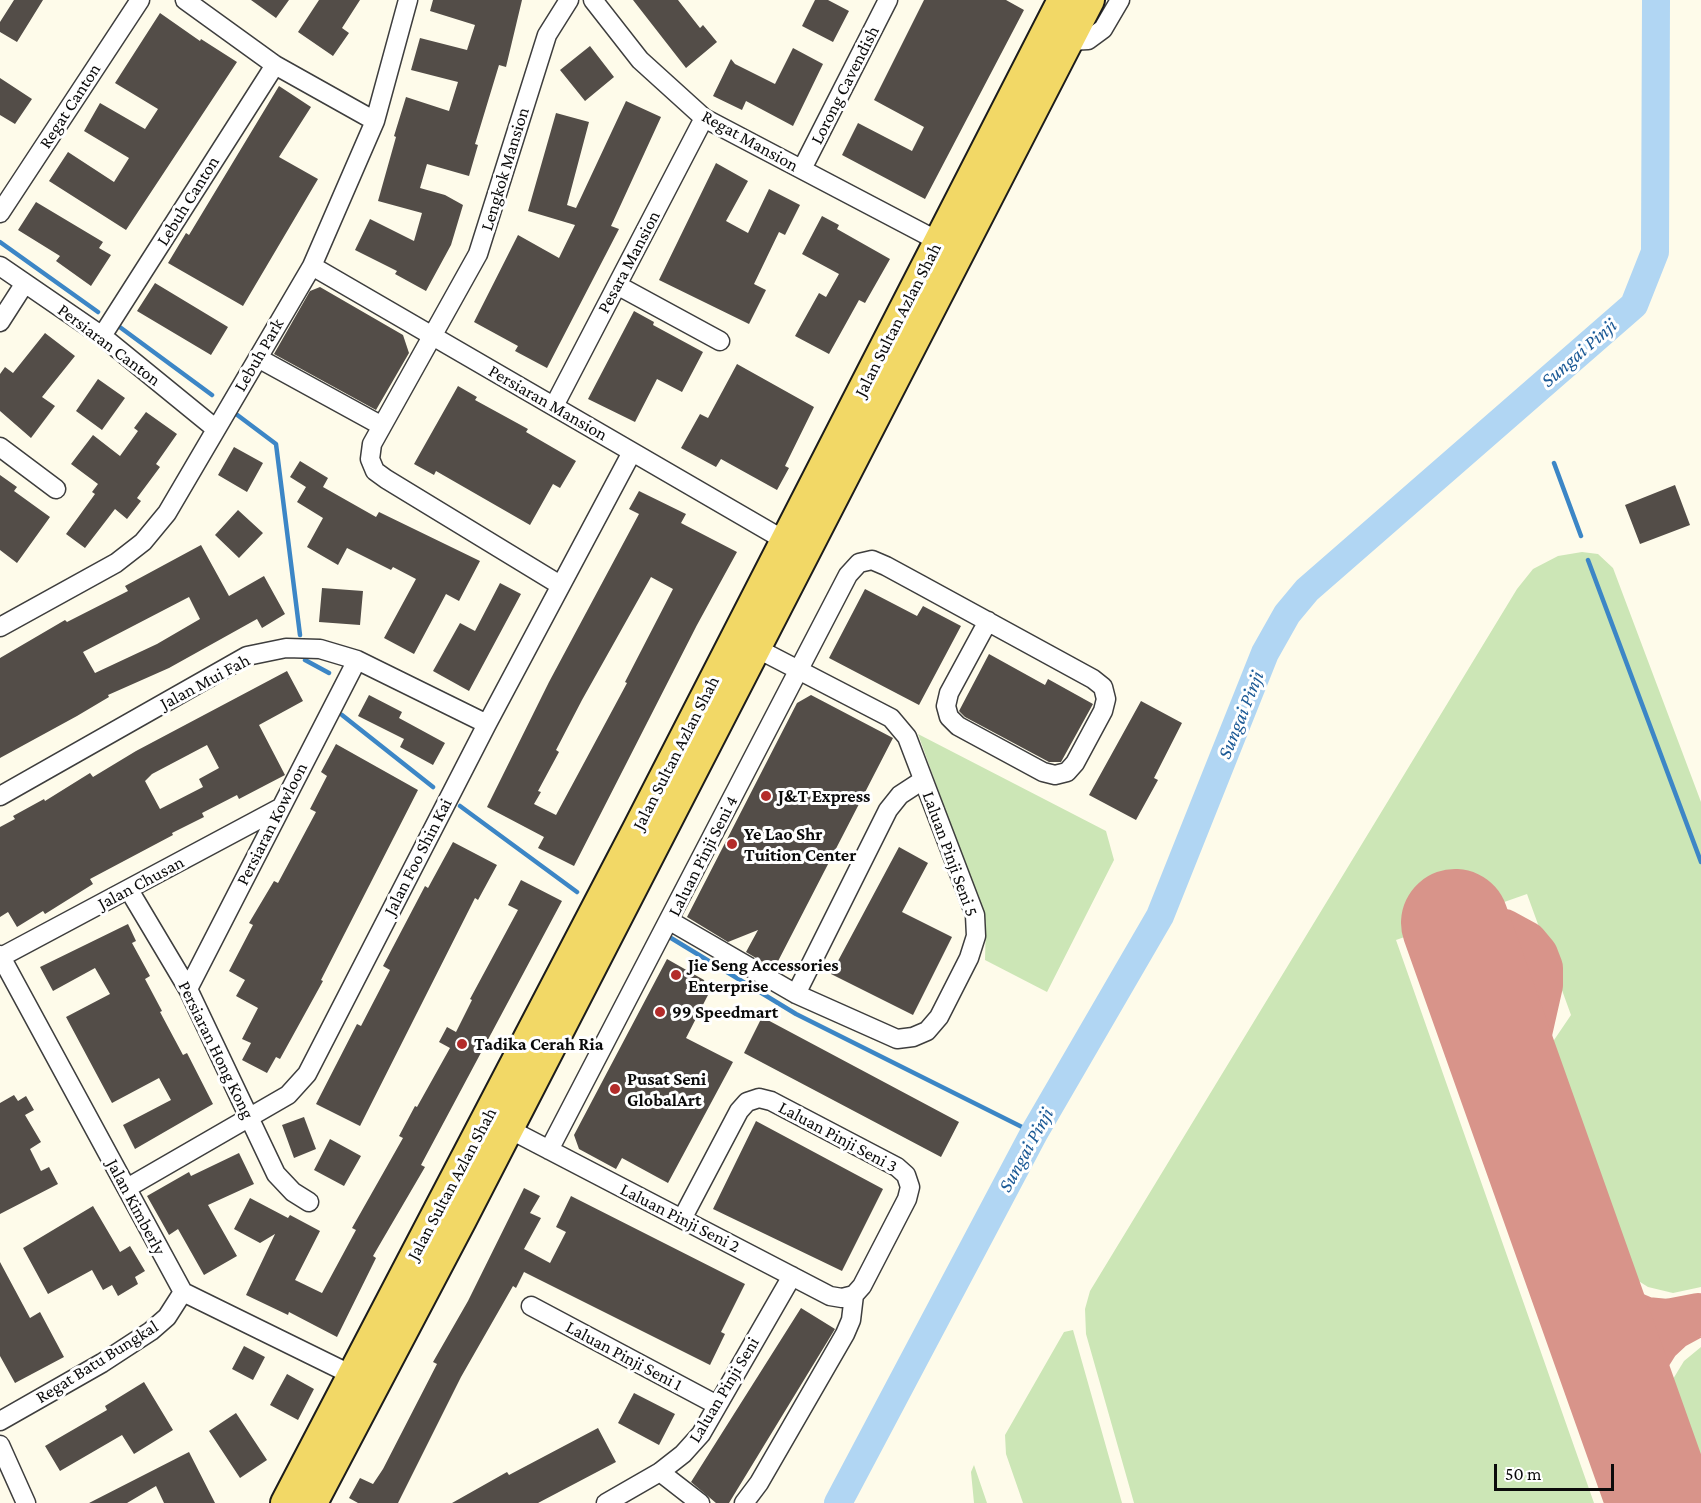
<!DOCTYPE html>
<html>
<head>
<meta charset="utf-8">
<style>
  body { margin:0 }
  #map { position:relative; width:1701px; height:1503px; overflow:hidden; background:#fefbea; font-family:"Crimson Pro",serif }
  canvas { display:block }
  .scale { position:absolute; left:1494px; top:1464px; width:120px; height:27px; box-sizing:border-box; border:3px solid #0b0b0b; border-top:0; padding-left:8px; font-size:18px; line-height:21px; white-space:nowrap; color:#0b0b0b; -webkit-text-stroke:4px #fff; paint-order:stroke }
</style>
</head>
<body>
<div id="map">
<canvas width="1701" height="1503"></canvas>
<div class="scale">50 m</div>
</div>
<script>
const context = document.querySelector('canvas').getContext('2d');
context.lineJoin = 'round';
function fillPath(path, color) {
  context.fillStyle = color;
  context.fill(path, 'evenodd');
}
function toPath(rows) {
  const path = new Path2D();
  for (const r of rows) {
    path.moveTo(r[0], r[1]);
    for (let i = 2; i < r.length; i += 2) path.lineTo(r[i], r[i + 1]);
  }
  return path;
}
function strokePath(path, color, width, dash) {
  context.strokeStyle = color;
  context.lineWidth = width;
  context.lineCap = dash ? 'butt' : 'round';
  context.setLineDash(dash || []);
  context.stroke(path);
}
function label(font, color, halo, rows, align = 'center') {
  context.font = font + ' "Crimson Pro",serif';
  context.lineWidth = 6;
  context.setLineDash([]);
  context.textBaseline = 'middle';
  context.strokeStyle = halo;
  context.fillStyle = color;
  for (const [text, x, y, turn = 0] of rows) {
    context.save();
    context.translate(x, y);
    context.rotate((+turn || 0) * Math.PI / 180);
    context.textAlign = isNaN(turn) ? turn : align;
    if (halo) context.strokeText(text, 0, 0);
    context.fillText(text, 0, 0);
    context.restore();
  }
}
const green = toPath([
  [1582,552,1598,554,1613,568,1701,802,1701,1287,1673,1293,1648,1287,1629,1275,1552,1043,1571,1015,1527,894,1396,940,1594,1503,1134,1503,1086,1334,1085,1309,1090,1291,1517,589,1533,569,1558,556],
  [918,734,1106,831,1114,860,1047,992,985,960,986,923],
  [1073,1330,1122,1503,1023,1503,1006,1454,1005,1435,1064,1332],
  [1701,1347,1701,1473,1670,1384,1684,1361],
  [974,1465,987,1503,974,1503,971,1472]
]);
const stream = toPath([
  [0,242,98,312],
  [117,325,212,395],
  [236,414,276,444,300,635],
  [1554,463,1581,536],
  [1588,560,1701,862],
  [305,660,329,673],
  [342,715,433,787],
  [460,806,577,892],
  [671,938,796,1014,1034,1133]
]);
const river = toPath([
  [838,1503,1034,1133,1160,916,1265,653,1287,614,1307,590,1634,305,1655,252,1656,0]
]);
const taxiway = toPath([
  [1489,930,1504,931,1526,943,1536,955,1541,968,1541,985,1527,1047,1528,1132,1485,1048,1451,997,1446,983,1446,970,1458,944,1489,930],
  [1575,1259,1589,1281,1605,1298,1627,1311,1646,1319,1667,1321,1698,1315],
  [1641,1448,1633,1402,1646,1361,1658,1342,1673,1328,1695,1316]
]);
const runway = toPath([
  [1455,923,1661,1503]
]);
const building = toPath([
  [14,0,43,0,17,42,0,32,0,22],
  [251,0,289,0,276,18],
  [319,0,360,0,342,28,349,33,333,56,298,32],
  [433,0,522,0,506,67,499,65,475,144,478,145,469,176,427,164,420,188,445,195,463,205,451,245,426,291,395,274,397,271,355,250,370,219,414,241,422,213,378,201,396,137,394,136,406,97,449,111,458,82,411,70,420,38,467,50,475,25,430,11],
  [633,0,678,0,700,28,703,25,717,42,686,68],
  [815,0,828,0,849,11,833,42,802,26],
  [924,0,1006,0,1024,10,925,199,842,155,858,123,912,151,924,127,874,100],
  [160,13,200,41,201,39,237,62,126,230,49,181,68,152,114,182,129,158,84,131,100,103,145,129,158,109,115,83],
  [590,46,614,77,585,101,560,70],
  [793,48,823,64,793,126,746,101,742,110,713,96,731,59,735,64,775,84],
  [0,78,32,99,15,124,0,115],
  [279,86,311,107,279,157,318,179,243,306,168,263,186,233,189,235],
  [626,101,661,117,611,226,619,229,547,368,515,351,518,346,474,322,518,235,559,258,575,225,528,211,556,113,589,122,567,205,576,208],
  [716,163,748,181,726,221,748,233,769,189,800,205,785,235,779,232,754,284,766,290,749,324,659,280],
  [36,202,103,242,99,248,111,255,91,286,56,261,60,256,18,230],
  [822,216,839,225,837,229,890,259,865,303,859,300,829,354,795,336,819,293,826,297,839,274,802,254],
  [155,283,228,327,211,355,137,311],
  [320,287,403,335,409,353,376,410,274,354,310,291],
  [634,311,654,322,653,325,703,352,682,392,657,379,635,422,588,399],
  [45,333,75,356,42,397,55,406,31,438,0,411,0,374,5,367,13,373],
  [737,364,814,407,785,466,789,468,777,490,721,459,716,467,681,448,700,414,708,418],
  [98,379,125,398,102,430,76,411],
  [458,386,477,397,475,400,528,429,526,432,576,461,560,488,553,484,530,525,436,471,434,475,414,464],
  [146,412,177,434,156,464,160,467,137,498,141,501,127,519,115,509,85,548,66,534,95,494,92,492,98,484,71,464,93,435,120,456,138,431,134,428],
  [234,447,263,463,247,492,218,475],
  [300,461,328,478,323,487,376,517,379,512,480,561,459,601,446,594,414,654,384,638,416,579,393,567,391,570,347,548,338,565,307,547,323,518,297,502,306,487,290,477],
  [0,475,17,487,14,491,50,517,17,563,0,550],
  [1675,485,1690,525,1640,544,1625,505],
  [639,491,686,514,681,523,737,552,697,625,574,866,538,848,544,837,487,807,549,682,639,514,629,509],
  [651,577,673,589,625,682,627,683,556,815,534,804,541,792,538,791,559,752,556,750,582,700],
  [238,510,263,533,239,558,215,535],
  [201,545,229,596,264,576,285,614,262,628,257,619,169,668,108,695,109,697,77,716,0,758,0,658,65,620,67,622,128,591,125,586],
  [189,597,200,619,157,644,95,673,83,652],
  [500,583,521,594,469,691,433,671,460,623,475,631],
  [322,588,363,591,360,625,319,622],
  [865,589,917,616,923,606,961,626,919,705,829,658],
  [989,654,1045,685,1048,679,1093,704,1061,762,1049,762,965,717,959,711],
  [287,671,303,701,259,725,285,775,239,799,237,795,202,813,204,817,172,833,173,835,90,879,93,884,45,914,43,911,17,927,8,912,0,917,0,827,15,819,13,816,44,799,45,801,90,773,93,777,136,751],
  [207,745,219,768,199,779,203,787,160,809,145,781,152,774],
  [369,695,402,712,399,718,445,743,433,765,400,747,404,739,358,716],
  [811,695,893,738,774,969,746,952,758,930,728,942,687,917,797,703],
  [1141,701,1182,723,1154,778,1158,780,1136,820,1089,795],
  [336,744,418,790,321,980,323,981,280,1059,276,1057,267,1073,242,1060,251,1043,242,1039,258,1008,236,996,245,980,229,971,253,925,249,923,274,881,278,883,316,812,310,809,327,776,321,772],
  [453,842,497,865,478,900,475,898,360,1126,316,1104,357,1024,361,1026,390,970,383,966,425,886,428,888],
  [899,847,928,863,902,912,952,937,913,1015,831,974],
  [521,880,562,901,421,1165,425,1167,373,1256,376,1258,337,1337,289,1312,288,1315,246,1295,275,1234,260,1243,234,1229,250,1198,288,1218,290,1215,320,1231,295,1280,322,1293,356,1230,352,1228,403,1138,399,1136,415,1106,417,1107,450,1048,439,1042,447,1027,456,1032,472,1000,470,999,518,910,508,905],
  [128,924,136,941,132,943,150,976,145,979,162,1011,160,1012,183,1055,187,1053,213,1104,135,1149,123,1125,171,1100,159,1078,112,1103,66,1017,110,994,95,968,53,991,40,967],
  [667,959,704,980,708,995,686,1038,733,1062,668,1183,622,1158,616,1169,579,1149,574,1135],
  [762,1017,959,1122,941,1157,744,1053],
  [14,1095,18,1101,26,1096,34,1110,25,1115,41,1142,30,1149,41,1171,49,1167,58,1184,0,1214,0,1103],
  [304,1117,316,1149,294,1158,282,1125],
  [756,1121,883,1189,842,1271,713,1209],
  [330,1139,361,1156,344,1186,314,1170],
  [239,1153,254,1184,208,1205,237,1256,204,1275,178,1229,169,1235,147,1196,189,1172,191,1176],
  [524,1188,540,1196,530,1213,541,1218,524,1249,550,1263,566,1232,556,1227,571,1196,745,1284,721,1332,725,1334,710,1365,524,1272,516,1288,513,1286,461,1377,398,1503,358,1503,349,1498,360,1478,373,1484,383,1469,437,1364,433,1362,468,1301],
  [93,1206,120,1252,130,1246,145,1271,135,1277,138,1284,118,1296,112,1285,103,1290,92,1270,48,1294,23,1248],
  [0,1262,30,1318,40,1312,64,1357,15,1383,0,1356],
  [801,1308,835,1329,729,1503,716,1503,691,1482],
  [244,1346,265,1357,253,1380,232,1369],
  [287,1374,314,1389,298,1420,270,1405],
  [144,1382,173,1430,134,1454,122,1435,60,1471,45,1446,107,1410,105,1406],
  [634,1393,675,1414,659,1445,618,1423],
  [236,1413,267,1460,240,1478,209,1431],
  [598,1428,616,1462,538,1503,452,1503,507,1472,509,1475],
  [189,1452,215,1503,164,1503,156,1486,127,1503,89,1503]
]);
const street = toPath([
  [185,0,275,65,375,121],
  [593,0,640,60,704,118,938,241],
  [1069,41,1088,40,1103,29,1120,0],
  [802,169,888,0],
  [0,213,140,0],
  [0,266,102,336,216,429],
  [312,266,784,540],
  [617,285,720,341],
  [0,322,25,283],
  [102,336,275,65],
  [258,358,382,426],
  [554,406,704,118],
  [0,447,56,489],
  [560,585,386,479,375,471,370,459,372,444,478,254,547,35,569,0],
  [0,627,116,563,143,542,167,513,312,266,375,121,408,0],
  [0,796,247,656,286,648,320,649,357,660,487,724],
  [129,890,188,989,276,1174,293,1192,309,1202],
  [670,921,796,994,897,1039,913,1037,927,1031,939,1017,969,958,976,936,975,915,907,737,891,718,756,648],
  [0,955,183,1292,352,1375,361,1374],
  [1,957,280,808],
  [188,989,357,660],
  [796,994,888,810,900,795,923,780],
  [509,1129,830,1296,842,1298,854,1295],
  [549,1150,848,575,859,563,872,560,886,566,921,585,1093,679,1103,687,1106,699,1103,711,1075,763,1067,772,1055,775,1043,772,958,726,949,717,946,706,949,693,988,621],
  [127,1188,288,1095,307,1074,487,724,632,452],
  [682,1219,739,1111,747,1102,759,1098,771,1101,897,1167,906,1175,910,1187,907,1199,862,1286,854,1295,851,1320,845,1334,759,1483,744,1503],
  [531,1306,717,1405],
  [0,1421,102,1363,151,1331,167,1317,183,1292],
  [0,1445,26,1503],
  [660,1472,700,1503],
  [606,1503,660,1472,683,1454,701,1434,792,1276]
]);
const primary = toPath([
  [285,1503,637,829,1062,0],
  [313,1503,462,1220,1090,0]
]);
const markers = [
  [766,796,6,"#b32c2a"],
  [732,844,6,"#b32c2a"],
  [676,975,6,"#b32c2a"],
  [660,1012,6,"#b32c2a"],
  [462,1044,6,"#b32c2a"],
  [615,1089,6,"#b32c2a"]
];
const streetNames = [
  ["Lorong Cavendish",845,85,-63],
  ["Regat Canton",70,106,-57],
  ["Regat Mansion",750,141,29],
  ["Lengkok Mansion",505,169,-73],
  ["Lebuh Canton",188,201,-58],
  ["Pesara Mansion",629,262,-62],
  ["Jalan Sultan Azlan Shah",898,320,-63],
  ["Persiaran Canton",109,345,37],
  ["Lebuh Park",259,355,-60],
  ["Persiaran Mansion",548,403,30],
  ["Jalan Mui Fah",205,682,-28],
  ["Jalan Sultan Azlan Shah",676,753,-63],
  ["Persiaran Kowloon",272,824,-63],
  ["Laluan Pinji Seni 5",950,854,70],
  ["Laluan Pinji Seni 4",703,856,-63],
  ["Jalan Foo Shin Kai",418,857,-63],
  ["Jalan Chusan",141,883,-28],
  ["Persiaran Hong Kong",216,1050,64],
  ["Laluan Pinji Seni 3",838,1137,28],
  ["Jalan Sultan Azlan Shah",452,1184,-62],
  ["Jalan Kimberly",136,1207,62],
  ["Laluan Pinji Seni 2",680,1218,27],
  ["Laluan Pinji Seni 1",624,1356,28],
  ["Regat Batu Bungkal",97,1362,-32],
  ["Laluan Pinji Seni",724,1390,-59]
];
const poiNames = [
  ["J&T Express",778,796],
  ["Ye Lao Shr",744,834],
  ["Tuition Center",744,855],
  ["Jie Seng Accessories",688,965],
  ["Enterprise",688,986],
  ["99 Speedmart",672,1012],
  ["Tadika Cerah Ria",474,1044],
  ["Pusat Seni",627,1079],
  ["GlobalArt",627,1100]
];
const waterNames = [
  ["Sungai Pinji",1579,353,-41],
  ["Sungai Pinji",1241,715,-68],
  ["Sungai Pinji",1026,1150,-61]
];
fillPath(green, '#cce6b6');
strokePath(stream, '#3c86c6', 4.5);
strokePath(river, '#b1d6f3', 28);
strokePath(taxiway, '#d8948a', 44);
strokePath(runway, '#d8948a', 108);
fillPath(building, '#534d48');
strokePath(street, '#3e3e3e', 21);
strokePath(primary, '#1c1c1c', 32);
strokePath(street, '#fff', 18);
strokePath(primary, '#f2d866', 28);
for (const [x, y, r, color] of markers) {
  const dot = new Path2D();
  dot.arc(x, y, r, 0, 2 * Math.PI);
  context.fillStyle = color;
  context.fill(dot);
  strokePath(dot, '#fff', 2);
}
label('18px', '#0b0b0b', '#fff', streetNames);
label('bold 18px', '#0b0b0b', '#fff', poiNames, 'left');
label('italic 20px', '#1b5995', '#fff', waterNames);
</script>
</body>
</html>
